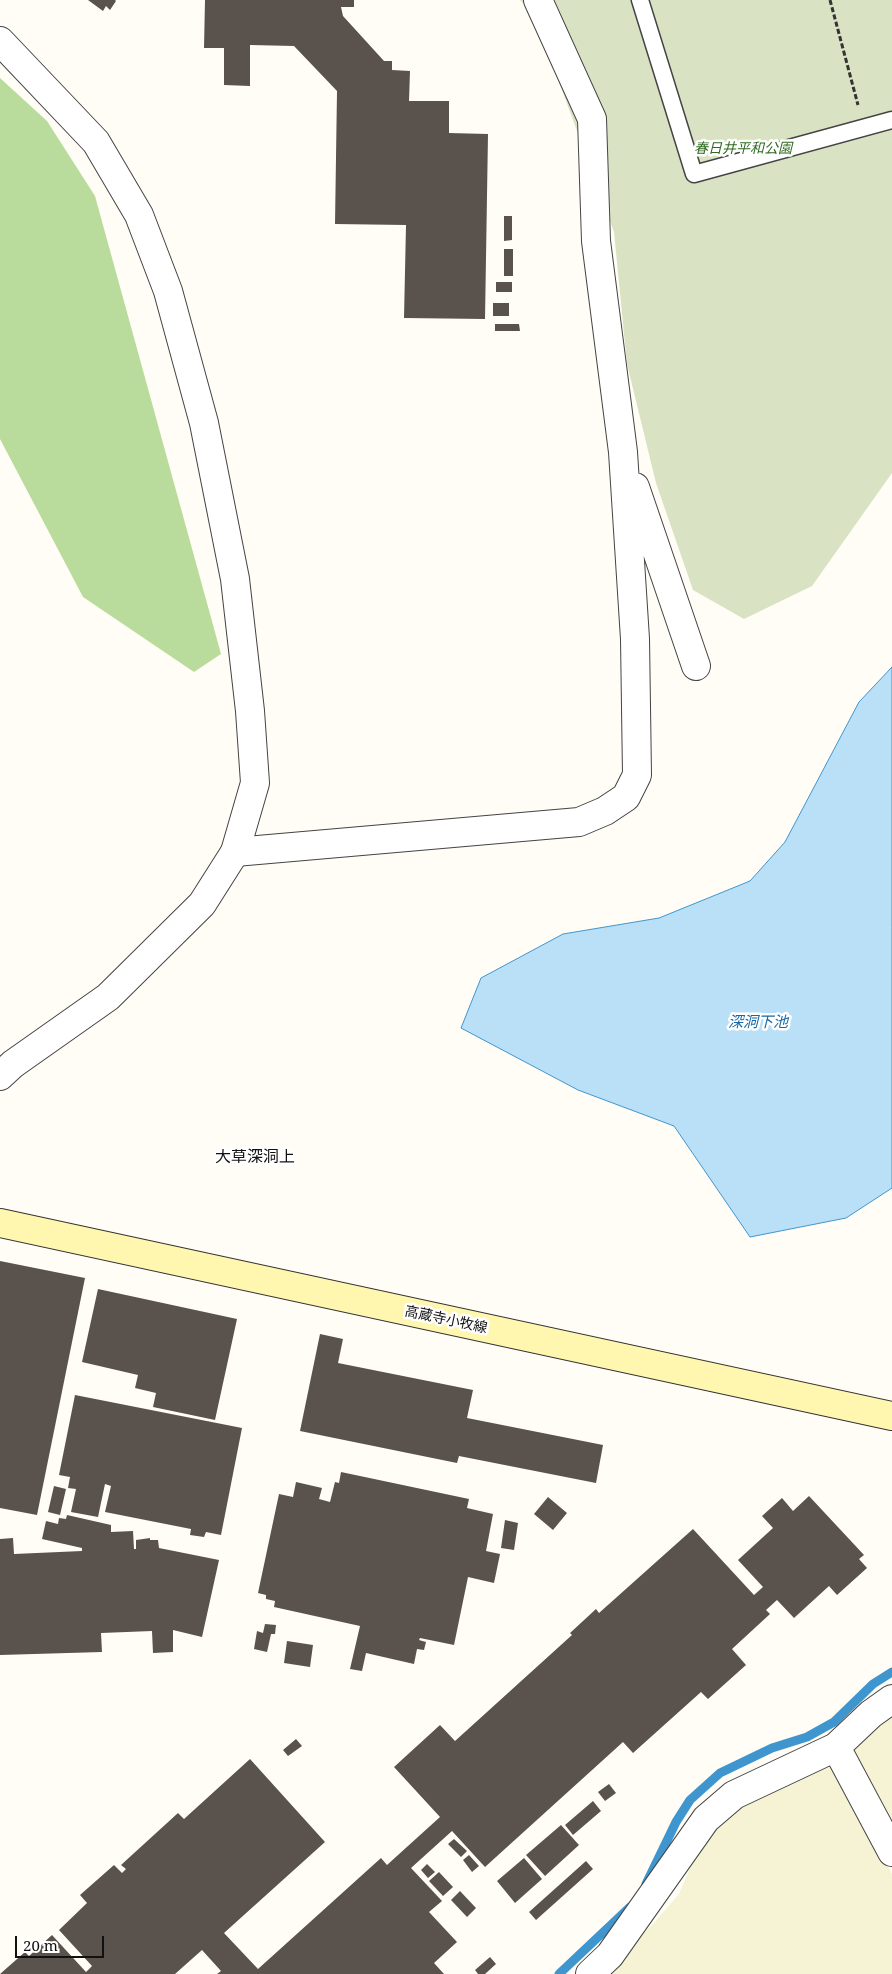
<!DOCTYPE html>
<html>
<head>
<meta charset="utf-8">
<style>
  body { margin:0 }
  #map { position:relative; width:892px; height:1974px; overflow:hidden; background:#fffdf5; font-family:"Noto Serif",serif }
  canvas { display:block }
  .scale { position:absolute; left:15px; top:1936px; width:89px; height:22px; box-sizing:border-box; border:2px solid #111; border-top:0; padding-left:6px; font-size:15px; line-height:18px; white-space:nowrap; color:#111; -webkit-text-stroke:4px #fff; paint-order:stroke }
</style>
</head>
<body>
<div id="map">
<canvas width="892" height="1974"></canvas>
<div class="scale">20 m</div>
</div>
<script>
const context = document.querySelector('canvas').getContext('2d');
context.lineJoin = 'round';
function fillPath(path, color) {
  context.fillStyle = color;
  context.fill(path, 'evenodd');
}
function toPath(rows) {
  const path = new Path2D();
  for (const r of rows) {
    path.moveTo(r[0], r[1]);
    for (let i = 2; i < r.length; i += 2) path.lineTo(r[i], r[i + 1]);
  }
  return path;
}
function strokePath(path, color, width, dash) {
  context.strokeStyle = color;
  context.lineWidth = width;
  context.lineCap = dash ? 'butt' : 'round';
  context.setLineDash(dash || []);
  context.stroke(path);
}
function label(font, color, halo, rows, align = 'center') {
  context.font = font + ' "Noto Serif","Noto Sans JP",serif';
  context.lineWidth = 5;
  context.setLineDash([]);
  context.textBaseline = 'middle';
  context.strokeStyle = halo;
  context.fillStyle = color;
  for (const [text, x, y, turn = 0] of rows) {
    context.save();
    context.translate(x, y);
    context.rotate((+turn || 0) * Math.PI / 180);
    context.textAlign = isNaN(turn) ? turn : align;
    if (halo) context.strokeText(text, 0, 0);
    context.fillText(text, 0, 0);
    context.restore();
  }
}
const farmland = toPath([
  [892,1708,892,1842,851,1765,852,1742],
  [828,1764,836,1769,892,1874,892,1974,600,1974,653,1924,679,1894,705,1832,719,1812]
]);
const forest = toPath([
  [0,78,47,121,95,196,221,654,194,672,83,597,0,439]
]);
const cemetery = toPath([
  [520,0,892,0,892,473,812,586,744,619,693,590,656,483,627,364,614,232,536,19]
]);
const water = toPath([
  [892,667,892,1188,846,1218,750,1237,674,1126,578,1090,461,1028,481,978,563,934,659,918,750,881,785,842,859,702,892,667]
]);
const stream = toPath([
  [646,1884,676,1822,690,1800,720,1773,772,1748,807,1737,834,1722,873,1684,892,1672],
  [559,1974,630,1907]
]);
const building = toPath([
  [88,0,115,0,116,1,110,10,106,6,103,11],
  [205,0,354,0,354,7,341,7,343,16,384,61,392,61,392,70,410,71,409,101,449,101,449,133,488,134,485,319,404,318,406,225,335,224,337,91,294,46,250,45,250,86,224,85,224,48,204,48],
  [504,216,512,216,512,240,504,241],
  [504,249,513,249,513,276,504,276],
  [496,282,512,282,512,292,496,292],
  [493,303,509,303,509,316,493,316],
  [495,324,519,324,520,331,495,331],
  [0,1261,85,1278,37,1515,0,1508],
  [98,1289,237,1319,215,1420,153,1407,156,1393,135,1388,138,1375,82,1362],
  [320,1334,343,1339,338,1363,473,1390,467,1418,603,1445,596,1483,459,1456,457,1463,300,1431],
  [75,1395,242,1428,221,1535,206,1532,204,1537,190,1535,191,1529,105,1512,111,1486,105,1484,98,1517,71,1512,76,1489,68,1488,70,1477,59,1475],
  [341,1472,469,1499,467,1508,493,1514,486,1551,500,1554,494,1583,468,1577,454,1645,420,1638,419,1640,426,1642,424,1650,417,1649,414,1664,366,1653,362,1671,350,1669,360,1626,274,1607,275,1601,266,1599,266,1595,258,1593,279,1494,293,1497,296,1482,322,1488,319,1499,330,1502,335,1482,339,1483],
  [54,1486,66,1489,60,1515,48,1512],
  [809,1496,864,1555,859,1559,867,1568,837,1595,829,1586,794,1618,777,1600,766,1610,770,1614,732,1649,746,1665,708,1699,701,1692,633,1753,623,1742,485,1867,452,1831,411,1868,442,1901,429,1912,457,1942,434,1963,444,1974,217,1974,221,1971,202,1950,175,1974,0,1974,25,1952,29,1956,52,1935,86,1972,92,1966,59,1930,87,1903,80,1895,114,1865,122,1873,126,1869,121,1865,178,1813,184,1819,250,1759,325,1842,224,1933,258,1969,381,1858,387,1865,440,1817,394,1767,440,1725,455,1741,572,1635,570,1633,596,1609,599,1613,693,1529,754,1595,763,1587,738,1560,773,1528,762,1516,782,1498,793,1511],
  [548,1497,567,1513,553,1530,534,1514],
  [67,1515,111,1525,111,1532,133,1531,134,1549,136,1549,136,1540,150,1538,150,1540,158,1540,159,1548,219,1560,202,1637,173,1630,173,1652,153,1653,152,1631,101,1633,102,1652,0,1655,0,1539,13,1538,14,1554,82,1551,82,1548,42,1539,46,1521,58,1524,59,1518,66,1519],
  [505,1520,518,1523,514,1550,501,1548],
  [265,1624,276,1625,275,1634,271,1634,267,1652,254,1649,257,1631,263,1633],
  [287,1641,313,1645,310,1667,284,1663],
  [296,1739,302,1746,288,1756,283,1750],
  [609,1784,616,1793,605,1801,598,1792],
  [593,1801,601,1811,573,1835,565,1825],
  [561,1825,579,1845,545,1876,526,1855],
  [454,1839,467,1851,461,1857,448,1844],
  [469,1855,479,1866,472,1872,463,1860],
  [524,1858,542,1879,515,1903,497,1881],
  [586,1861,593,1869,536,1920,529,1912],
  [427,1864,435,1872,428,1878,421,1870],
  [439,1872,453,1887,443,1896,429,1881],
  [460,1891,476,1908,467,1917,451,1900],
  [490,1957,496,1964,485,1974,478,1974,475,1970]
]);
const path = toPath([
  [830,0,858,105]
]);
const service = toPath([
  [640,0,694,174,892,120]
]);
const minor = toPath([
  [635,487,696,666],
  [235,852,579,822,605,811,626,797,637,775,635,639,623,452,596,241,592,119,538,0],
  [836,1747,892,1852],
  [590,1974,610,1955,706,1819,734,1795,836,1747,871,1714,892,1699]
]);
const tertiary = toPath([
  [0,41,96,142,139,215,168,291,204,423,235,579,250,711,255,783,235,852,202,904,108,997,13,1064,0,1076]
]);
const secondary = toPath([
  [0,1223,892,1416]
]);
const parkNames = [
  ["春日井平和公園",743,149]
];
const streetNames = [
  ["高蔵寺小牧線",446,1320,12]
];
const waterNames = [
  ["深洞下池",758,1023]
];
const quarterNames = [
  ["大草深洞上",255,1157]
];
fillPath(farmland, '#f6f3d4');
fillPath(forest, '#b9dc9c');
fillPath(cemetery, '#d9e3c4');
fillPath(water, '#b9e0f7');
strokePath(water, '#3f96cf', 1);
strokePath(stream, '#3f96cf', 9);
fillPath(building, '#5a524d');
strokePath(service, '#444', 19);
strokePath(minor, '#444', 30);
strokePath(tertiary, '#444', 30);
strokePath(secondary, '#333', 30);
strokePath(path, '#333', 3, [5, 2.5]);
strokePath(service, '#fff', 16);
strokePath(minor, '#fff', 28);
strokePath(tertiary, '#fff', 28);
strokePath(secondary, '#fff6b0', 28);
label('italic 14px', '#2f6b1f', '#fff', parkNames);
label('14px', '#111', '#fff', streetNames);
label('italic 15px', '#1768a6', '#fff', waterNames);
label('16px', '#111', '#fff', quarterNames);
</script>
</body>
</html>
